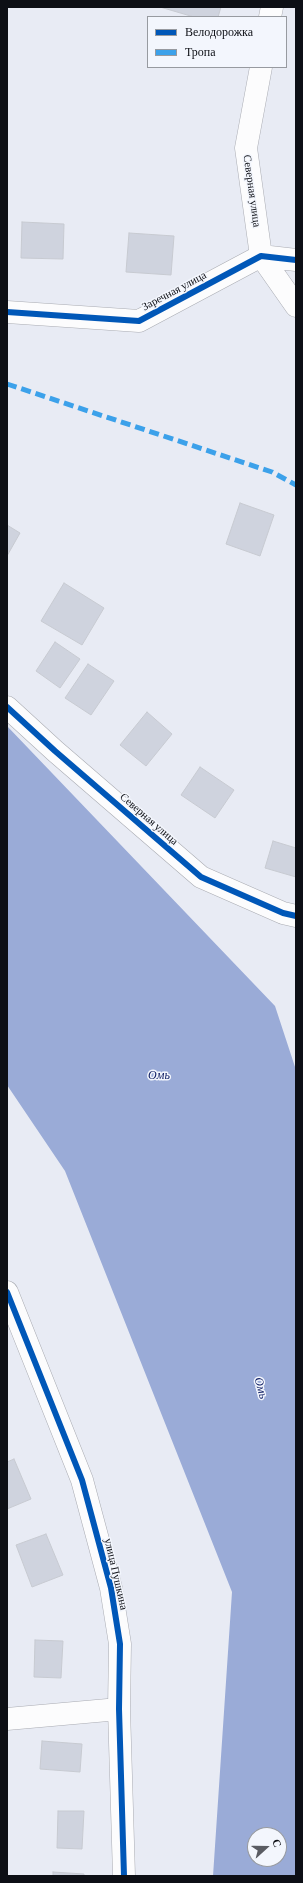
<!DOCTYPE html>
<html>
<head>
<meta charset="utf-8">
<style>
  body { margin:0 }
  #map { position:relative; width:303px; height:1883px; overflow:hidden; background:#e8ebf4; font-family:"Crimson Pro",serif }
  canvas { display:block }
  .frame { position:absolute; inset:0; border:8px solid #0d0f15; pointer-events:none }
  .legend { position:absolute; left:147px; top:16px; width:140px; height:52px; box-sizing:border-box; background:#f3f6fd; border:1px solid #979aa0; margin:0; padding:5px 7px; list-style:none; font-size:12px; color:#0d0f15 }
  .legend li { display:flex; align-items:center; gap:8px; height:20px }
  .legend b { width:20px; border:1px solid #979aa0 }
  .north { position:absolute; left:247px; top:1827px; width:40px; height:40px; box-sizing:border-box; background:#f3f6fd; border:1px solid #979aa0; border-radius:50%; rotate:69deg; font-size:11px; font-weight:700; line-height:16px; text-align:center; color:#0d0f15 }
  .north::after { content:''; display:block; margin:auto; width:14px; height:18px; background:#5a5c63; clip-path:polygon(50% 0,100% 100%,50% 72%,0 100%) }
</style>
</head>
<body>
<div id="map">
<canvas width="303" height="1883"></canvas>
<div class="frame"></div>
<ul class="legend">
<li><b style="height:5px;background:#0057b8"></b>Велодорожка</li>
<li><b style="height:5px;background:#3ca1ea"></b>Тропа</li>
</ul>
<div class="north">С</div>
</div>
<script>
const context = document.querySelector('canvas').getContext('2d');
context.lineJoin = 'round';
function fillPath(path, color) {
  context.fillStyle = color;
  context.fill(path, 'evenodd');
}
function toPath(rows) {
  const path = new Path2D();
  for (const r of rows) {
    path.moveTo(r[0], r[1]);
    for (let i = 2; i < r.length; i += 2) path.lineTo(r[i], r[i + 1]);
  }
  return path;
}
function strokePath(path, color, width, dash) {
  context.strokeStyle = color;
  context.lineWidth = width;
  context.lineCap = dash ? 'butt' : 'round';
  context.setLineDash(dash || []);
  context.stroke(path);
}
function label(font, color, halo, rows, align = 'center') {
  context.font = font + ' "Crimson Pro",serif';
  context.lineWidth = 3;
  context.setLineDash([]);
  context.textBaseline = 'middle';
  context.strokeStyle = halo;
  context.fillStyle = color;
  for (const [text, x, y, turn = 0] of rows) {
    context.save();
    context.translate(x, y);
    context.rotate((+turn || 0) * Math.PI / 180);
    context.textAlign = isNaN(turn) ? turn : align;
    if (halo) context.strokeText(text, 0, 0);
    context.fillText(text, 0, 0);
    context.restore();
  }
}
const water = toPath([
  [7,726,275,1006,296,1070,296,1876,213,1876,232,1592,65,1171,7,1085],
  [255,1835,279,1835,279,1859,255,1859]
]);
const building = toPath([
  [160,7,221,7,218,17,194,17,160,7],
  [22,222,64,224,63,259,21,258,22,222],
  [129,233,174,236,171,275,126,272,129,233],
  [240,503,274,515,260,556,226,544,240,503],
  [7,525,20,533,7,556,7,525],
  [64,583,104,608,82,645,41,621,64,583],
  [55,642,80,659,60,688,36,671,55,642],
  [88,664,114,681,91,715,65,698,88,664],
  [147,712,172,734,146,766,120,745,147,712],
  [200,767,234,790,215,818,181,795,200,767],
  [273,841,296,848,296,877,265,868,273,841],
  [14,1459,31,1499,7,1509,7,1462,14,1459],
  [46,1534,63,1575,32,1587,16,1545,46,1534],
  [35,1640,63,1641,61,1678,34,1677,35,1640],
  [42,1741,82,1744,80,1772,40,1769,42,1741],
  [58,1811,84,1811,82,1849,57,1848,58,1811],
  [53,1872,84,1874,84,1876,53,1876,53,1872]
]);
const street = toPath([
  [270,17,272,7],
  [261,67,246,148,261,256,296,306],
  [7,312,139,321,261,256,296,260],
  [7,707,55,751,201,877,283,913,296,916],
  [7,1292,82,1480,111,1588,120,1644,119,1709,124,1876],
  [7,1719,119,1709]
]);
const quiet = toPath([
  [7,384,272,472,296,485]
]);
const cycleway = toPath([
  [7,312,139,321,261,256,296,260],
  [7,707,55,751,201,877,283,913,296,916],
  [7,1292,82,1480,111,1588,120,1644,119,1709,124,1876]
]);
const streetNames = [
  ["Северная улица",252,191,82],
  ["Заречная улица",174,291,-28],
  ["Северная улица",149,819,41],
  ["улица Пушкина",116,1574,77]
];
const waterNames = [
  ["Омь",159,1075],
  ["Омь",261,1388,75]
];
fillPath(water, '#9aabd7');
fillPath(building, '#cfd3de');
strokePath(building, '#c7cad1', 1);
strokePath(street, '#a9abb2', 23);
strokePath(street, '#fcfcfd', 22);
strokePath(quiet, '#3ca1ea', 5, [10, 5]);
strokePath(cycleway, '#0057b8', 6);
label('11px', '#0d0f15', '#f3f6fd', streetNames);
label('italic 12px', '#122166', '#f3f6fd', waterNames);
</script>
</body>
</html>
